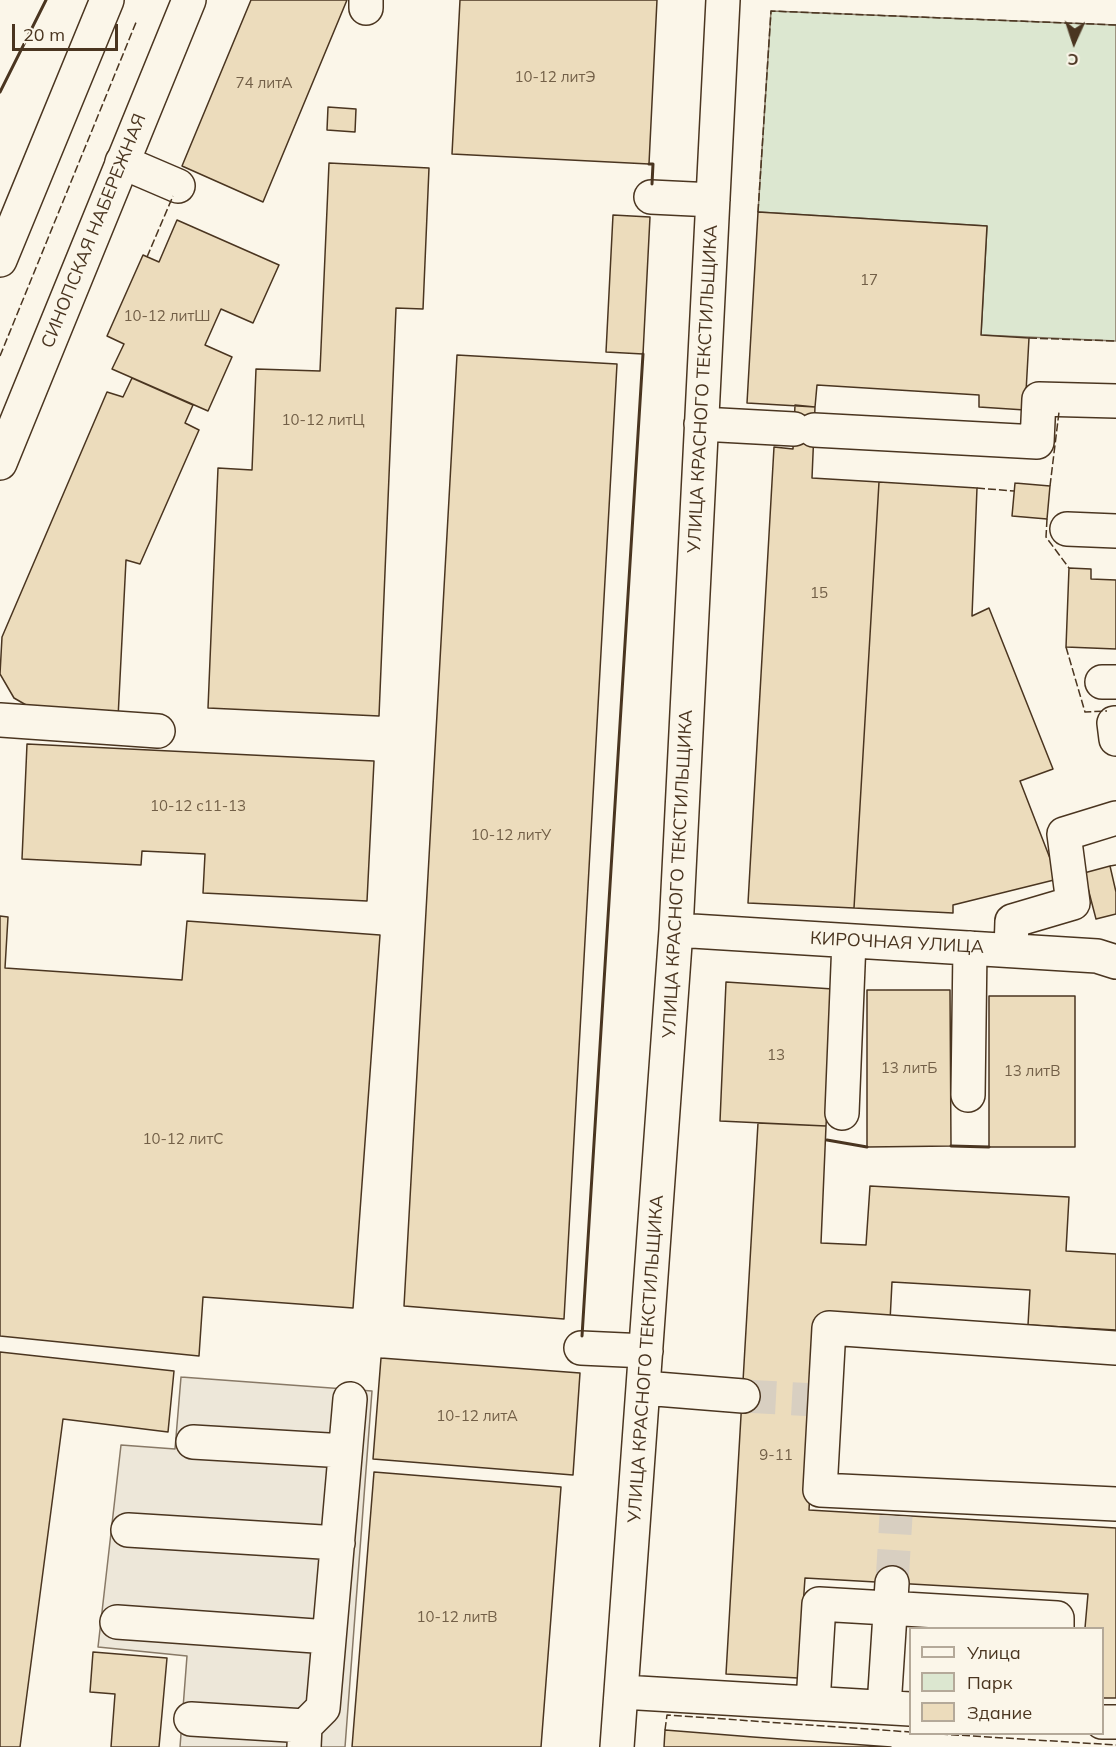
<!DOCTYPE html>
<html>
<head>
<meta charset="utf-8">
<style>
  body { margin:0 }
  #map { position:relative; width:1116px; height:1747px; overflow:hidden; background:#fbf6e9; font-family:Mulish,sans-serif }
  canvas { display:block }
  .legend { position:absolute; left:909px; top:1627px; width:195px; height:108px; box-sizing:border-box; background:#fbf6e9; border:2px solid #b4a999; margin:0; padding:8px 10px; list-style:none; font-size:18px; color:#4a3520 }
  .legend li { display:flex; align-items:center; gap:12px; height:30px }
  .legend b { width:30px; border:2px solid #b4a999 }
  .north { position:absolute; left:1044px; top:12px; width:60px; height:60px; -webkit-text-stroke:4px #fbf6e9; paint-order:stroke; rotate:183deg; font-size:16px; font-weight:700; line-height:24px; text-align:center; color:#4a3520 }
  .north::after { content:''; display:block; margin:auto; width:21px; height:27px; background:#4a3520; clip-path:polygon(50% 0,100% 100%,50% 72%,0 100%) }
  .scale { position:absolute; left:12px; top:24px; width:106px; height:27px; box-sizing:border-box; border:3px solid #4a3520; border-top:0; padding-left:8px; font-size:18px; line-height:21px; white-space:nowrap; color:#4a3520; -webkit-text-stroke:4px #fbf6e9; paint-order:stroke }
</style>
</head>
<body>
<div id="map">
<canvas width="1116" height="1747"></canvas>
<ul class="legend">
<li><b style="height:8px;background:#fbf6e9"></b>Улица</li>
<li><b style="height:16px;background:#dce7d0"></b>Парк</li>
<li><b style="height:16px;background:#ecdcbc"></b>Здание</li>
</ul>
<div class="north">С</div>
<div class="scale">20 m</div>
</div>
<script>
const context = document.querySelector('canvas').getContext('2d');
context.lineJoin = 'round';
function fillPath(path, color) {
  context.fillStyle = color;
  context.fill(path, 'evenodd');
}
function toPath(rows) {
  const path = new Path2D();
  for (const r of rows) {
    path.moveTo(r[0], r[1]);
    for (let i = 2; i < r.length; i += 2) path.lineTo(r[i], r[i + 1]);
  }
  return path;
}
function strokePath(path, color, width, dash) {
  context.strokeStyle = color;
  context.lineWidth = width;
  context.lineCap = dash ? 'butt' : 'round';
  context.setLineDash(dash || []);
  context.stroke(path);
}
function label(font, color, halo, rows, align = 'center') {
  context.font = font + ' Mulish,sans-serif';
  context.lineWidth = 4.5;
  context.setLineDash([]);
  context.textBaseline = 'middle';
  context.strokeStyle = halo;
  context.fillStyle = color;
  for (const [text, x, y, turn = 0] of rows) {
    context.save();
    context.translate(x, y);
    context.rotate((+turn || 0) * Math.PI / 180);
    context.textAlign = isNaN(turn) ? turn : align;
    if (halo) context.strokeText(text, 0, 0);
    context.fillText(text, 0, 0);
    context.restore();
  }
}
const green = toPath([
  [771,11,1116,25,1116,341,981,335,987,226,758,212,771,11]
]);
const parking = toPath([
  [181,1377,372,1391,345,1747,180,1747,187,1656,98,1647,121,1445,175,1449,181,1377]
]);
const building = toPath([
  [251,0,347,0,263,202,182,166,251,0],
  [460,0,657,0,649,164,452,154,460,0],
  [328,107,356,109,355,132,327,130,328,107],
  [329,163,429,168,423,309,396,308,379,716,208,708,218,468,252,470,256,369,320,371,329,163],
  [758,212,987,226,981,335,1029,338,1025,410,979,407,979,395,817,385,815,407,747,403,758,212],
  [613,215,650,217,643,354,606,352,613,215],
  [177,220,279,265,253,323,221,309,205,345,232,357,208,411,112,369,124,344,107,336,143,255,159,262,177,220],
  [457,355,617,364,564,1319,404,1306,457,355],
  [132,378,193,405,185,423,199,430,140,564,126,560,118,718,40,713,14,698,0,674,2,637,107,392,123,397,132,378],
  [795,405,815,407,812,478,879,482,854,908,748,903,774,447,793,449,795,405],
  [879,482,977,488,972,616,989,608,1053,769,1020,781,1058,879,953,905,953,913,854,908,879,482],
  [1015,483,1050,486,1047,519,1012,516,1015,483],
  [1069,568,1091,569,1091,579,1116,580,1116,649,1066,647,1069,568],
  [27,744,374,761,367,901,203,893,205,854,142,851,141,865,22,859,27,744],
  [1110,866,1116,892,1116,914,1096,919,1084,873,1110,866],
  [0,916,8,917,5,968,182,980,187,921,380,935,353,1308,203,1297,199,1356,0,1336,0,916],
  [726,982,833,989,826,1126,720,1121,726,982],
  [867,990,950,990,951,1146,867,1147,867,990],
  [989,996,1075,996,1075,1147,989,1147,989,996],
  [758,1123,826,1126,821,1243,866,1245,870,1186,1069,1197,1066,1251,1116,1254,1116,1330,1028,1325,1030,1290,892,1282,890,1321,820,1317,809,1510,1116,1528,1116,1698,1102,1698,1102,1628,1085,1628,1088,1594,805,1578,798,1678,726,1674,758,1123],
  [0,1352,174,1371,168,1432,63,1419,20,1747,0,1747,0,1352],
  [381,1358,580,1373,573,1475,373,1459,381,1358],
  [374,1472,561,1487,541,1747,352,1747,374,1472],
  [93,1652,167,1658,159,1747,111,1747,115,1694,90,1692,93,1652],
  [665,1730,753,1737,891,1747,664,1747,665,1730]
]);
const minorTunnel = toPath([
  [743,1396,816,1400],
  [892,1583,896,1516]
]);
const minor = toPath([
  [366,8,366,0],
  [122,162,178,186],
  [651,197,713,200],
  [701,424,794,429],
  [814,430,1037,442,1039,399,1116,401],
  [1067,529,1116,531],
  [1102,682,1116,682],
  [0,720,158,731],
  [1114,723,1116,739],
  [676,930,1097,956,1116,962],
  [1011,950,1012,921,1073,903,1064,834,1116,818],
  [968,1095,970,948],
  [842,1113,849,941],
  [581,1348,646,1351],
  [1116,1348,829,1328,820,1490,1116,1504],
  [644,1388,743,1396],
  [193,1442,345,1451],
  [128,1530,338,1543],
  [117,1622,329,1637],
  [622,1692,910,1709],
  [813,1703,819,1604,1057,1618,1057,1628],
  [884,1707,892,1583],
  [191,1719,305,1726],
  [1102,1722,1116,1722],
  [304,1747,305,1726,323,1708,350,1399],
  [617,1747,676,930,723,0]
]);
const major = toPath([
  [0,260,107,0],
  [0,463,189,0]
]);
const fence = toPath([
  [758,212,771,11,1116,25],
  [147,257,173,196],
  [1029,338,1116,341],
  [0,356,137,20],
  [1050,486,1059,412],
  [977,488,1014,491],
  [1047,519,1046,537,1069,568],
  [1066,647,1085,712,1107,711],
  [1110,866,1116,865],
  [665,1730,667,1715,910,1732],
  [940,1734,1116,1745]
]);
const wall = toPath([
  [0,92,46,0],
  [649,164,653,164,652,184],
  [827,1140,867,1147],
  [951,1146,989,1147],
  [582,1336,643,354]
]);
const numberNames = [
  ["10-12 литЭ",555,77],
  ["74 литА",264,83],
  ["17",869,280],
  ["10-12 литШ",167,316],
  ["10-12 литЦ",323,420],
  ["15",819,593],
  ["10-12 c11-13",198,806],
  ["10-12 литУ",511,835],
  ["13",776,1055],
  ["13 литБ",909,1068],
  ["13 литВ",1032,1071],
  ["10-12 литС",183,1139],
  ["10-12 литА",477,1416],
  ["9-11",776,1455],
  ["10-12 литВ",457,1617]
];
const streetNames = [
  ["СИНОПСКАЯ НАБЕРЕЖНАЯ",94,231,-68],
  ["УЛИЦА КРАСНОГО ТЕКСТИЛЬЩИКА",703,389,-87],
  ["УЛИЦА КРАСНОГО ТЕКСТИЛЬЩИКА",678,874,-87],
  ["КИРОЧНАЯ УЛИЦА",897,943,3],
  ["УЛИЦА КРАСНОГО ТЕКСТИЛЬЩИКА",646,1359,-86]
];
fillPath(green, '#dce7d0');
strokePath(green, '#887966', 1.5);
fillPath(parking, '#ede7d9');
strokePath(parking, '#887966', 1.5);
fillPath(building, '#ecdcbc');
strokePath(building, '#4a3520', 1.5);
strokePath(minorTunnel, '#d8cfc1', 33, [33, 16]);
strokePath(minor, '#4a3520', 36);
strokePath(major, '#4a3520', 36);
strokePath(minor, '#fbf6e9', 33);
strokePath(major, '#fbf6e9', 33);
strokePath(fence, '#4a3520', 1.5, [8, 3]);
strokePath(wall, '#4a3520', 3);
label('15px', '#725f47', null, numberNames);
label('18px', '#4a3520', '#fbf6e9', streetNames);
</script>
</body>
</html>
